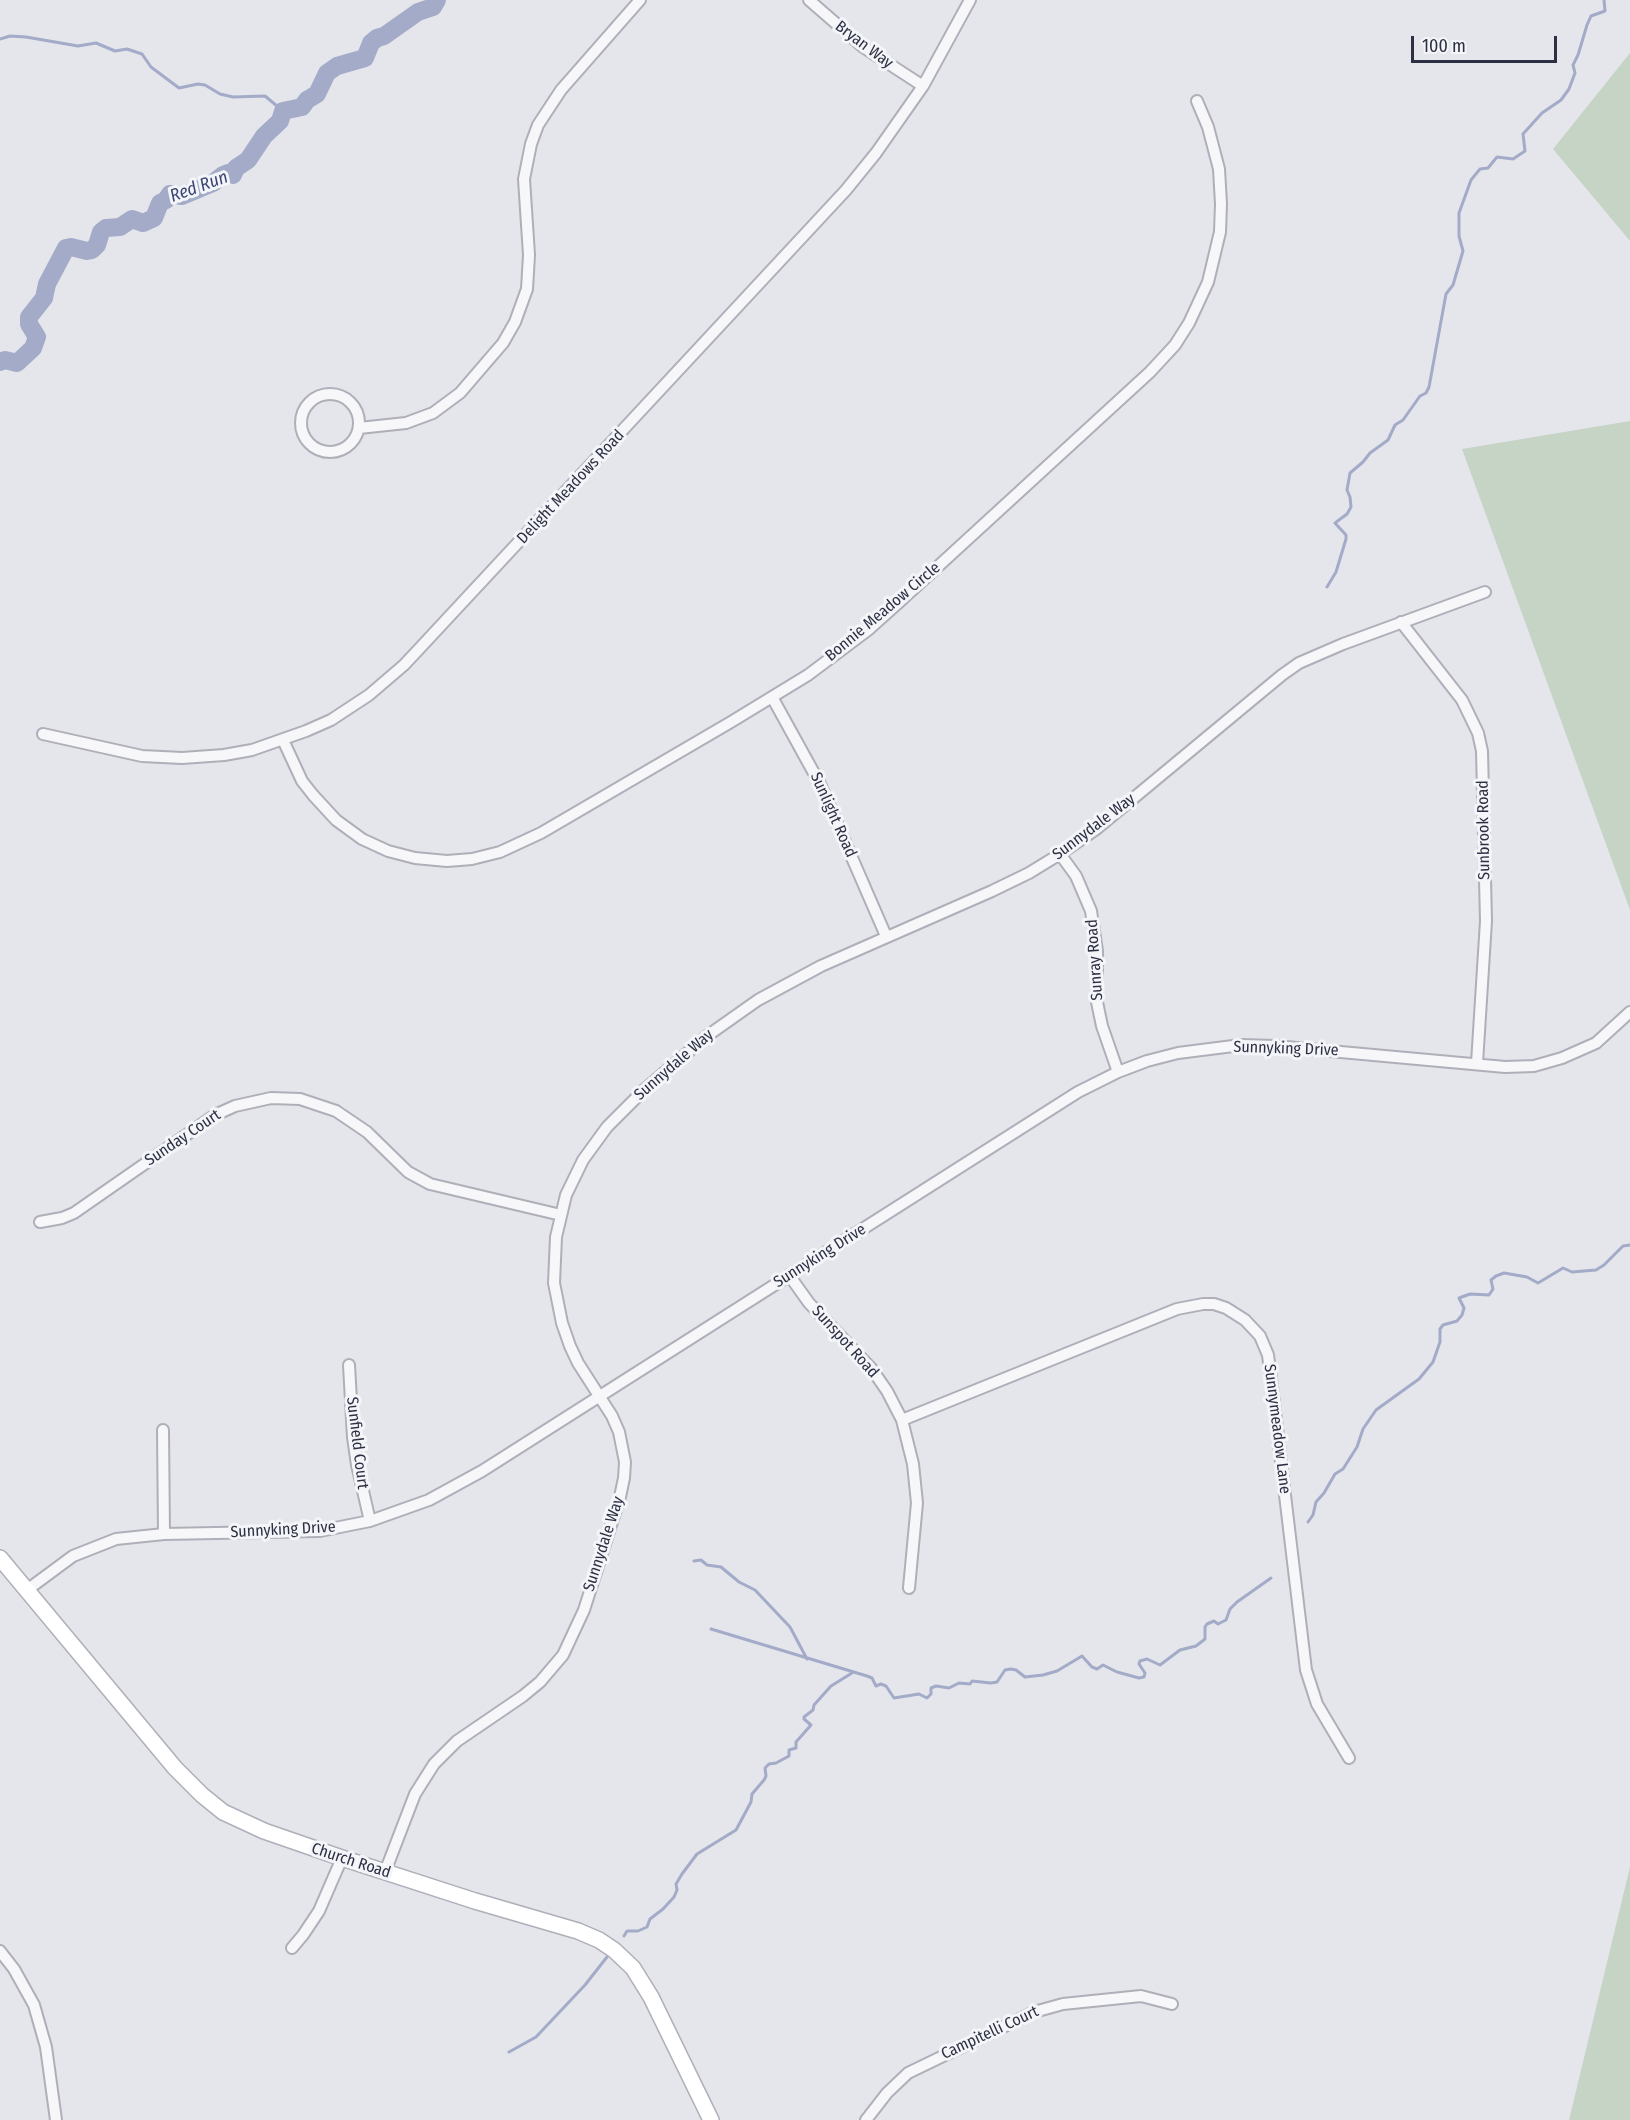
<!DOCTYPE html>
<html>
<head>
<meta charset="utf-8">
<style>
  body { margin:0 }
  #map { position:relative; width:1630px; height:2120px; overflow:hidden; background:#e5e6eb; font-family:"Fira Sans Condensed",sans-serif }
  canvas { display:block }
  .scale { position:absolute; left:1411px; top:36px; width:146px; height:27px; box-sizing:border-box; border:3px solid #2d3043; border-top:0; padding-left:8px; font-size:18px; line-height:21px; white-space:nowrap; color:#2d3043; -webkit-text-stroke:4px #f4f5f9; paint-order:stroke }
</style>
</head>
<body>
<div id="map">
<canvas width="1630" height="2120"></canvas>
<div class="scale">100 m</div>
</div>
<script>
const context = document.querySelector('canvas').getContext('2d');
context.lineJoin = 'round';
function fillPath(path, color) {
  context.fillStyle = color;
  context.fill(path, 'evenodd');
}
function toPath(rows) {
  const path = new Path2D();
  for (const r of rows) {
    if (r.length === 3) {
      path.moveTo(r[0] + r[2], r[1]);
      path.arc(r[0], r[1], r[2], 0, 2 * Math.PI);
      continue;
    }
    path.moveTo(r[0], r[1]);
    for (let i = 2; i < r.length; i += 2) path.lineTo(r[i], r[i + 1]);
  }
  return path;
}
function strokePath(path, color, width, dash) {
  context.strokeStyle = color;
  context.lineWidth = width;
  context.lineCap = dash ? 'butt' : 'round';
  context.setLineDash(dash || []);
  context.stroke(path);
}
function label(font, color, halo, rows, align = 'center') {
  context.font = font + ' "Fira Sans Condensed",sans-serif';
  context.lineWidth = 6;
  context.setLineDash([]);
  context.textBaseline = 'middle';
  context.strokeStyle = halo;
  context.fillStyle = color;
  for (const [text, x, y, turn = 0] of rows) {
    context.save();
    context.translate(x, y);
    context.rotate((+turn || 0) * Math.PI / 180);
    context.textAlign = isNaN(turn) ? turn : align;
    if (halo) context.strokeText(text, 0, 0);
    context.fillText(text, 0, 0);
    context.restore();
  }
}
const green = toPath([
  [1630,53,1630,241,1553,149],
  [1630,421,1630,910,1462,449],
  [1630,1867,1630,2120,1569,2120]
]);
const stream = toPath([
  [0,39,10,36,26,37,78,46,96,43,115,51,127,49,142,54,151,67,179,88,198,84,205,85,220,94,233,97,265,96,283,111],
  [1327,587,1336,572,1346,539,1346,535,1335,523,1347,514,1351,507,1350,497,1347,490,1350,473,1363,462,1370,453,1388,440,1395,425,1403,420,1420,396,1426,393,1429,387,1446,294,1453,285,1463,251,1459,236,1459,213,1471,180,1480,169,1488,168,1497,157,1513,159,1525,151,1523,134,1542,113,1561,100,1569,89,1575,73,1573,65,1578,55,1587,25,1591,16,1605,11,1604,0],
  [1308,1522,1313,1515,1316,1502,1324,1493,1335,1474,1343,1469,1357,1447,1363,1429,1376,1410,1419,1379,1433,1362,1440,1342,1440,1329,1443,1325,1457,1321,1462,1315,1464,1308,1459,1298,1470,1294,1489,1295,1493,1289,1491,1280,1496,1276,1504,1273,1527,1277,1538,1283,1563,1268,1572,1272,1596,1270,1604,1265,1623,1246,1630,1245],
  [694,1561,701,1560,707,1565,721,1567,739,1582,755,1590,790,1627,807,1659],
  [711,1629,867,1676,872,1678,876,1686,881,1684,886,1686,894,1698,919,1694,927,1698,931,1694,931,1688,936,1686,949,1688,959,1683,970,1684,972,1681,991,1683,997,1682,1005,1670,1011,1669,1016,1670,1025,1677,1043,1675,1057,1671,1082,1656,1092,1667,1097,1669,1103,1665,1117,1672,1139,1678,1144,1677,1145,1673,1139,1664,1140,1661,1147,1659,1160,1665,1180,1650,1196,1646,1205,1639,1205,1627,1207,1624,1214,1621,1218,1624,1226,1620,1230,1609,1237,1602,1271,1578],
  [624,1936,627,1931,638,1931,647,1927,650,1919,663,1909,674,1897,677,1890,676,1884,682,1874,697,1854,736,1830,751,1802,752,1794,764,1780,766,1776,765,1768,769,1764,776,1763,789,1756,789,1750,796,1748,796,1742,811,1725,804,1719,804,1717,813,1710,814,1705,831,1686,852,1673],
  [509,2052,536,2037,585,1985,607,1957]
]);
const river = toPath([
  [0,362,5,360,17,363,33,348,37,337,29,324,29,317,44,298,47,284,66,248,71,247,87,251,92,250,97,245,101,232,106,228,120,227,132,219,143,223,154,218,160,203,166,200,170,194,182,196,213,183,223,175,228,173,233,175,236,168,248,160,264,136,280,121,283,111,302,107,307,100,317,94,327,73,337,66,365,58,371,43,377,38,384,36,418,12,433,7,437,0]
]);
const street = toPath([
  [809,0,863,47,923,86],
  [330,423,29],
  [359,428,406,423,433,413,460,393,503,343,515,322,527,289,529,255,524,179,531,144,538,125,561,90,640,0],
  [1401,622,1462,700,1478,733,1482,751,1486,921,1477,1063],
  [772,697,820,784,886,936],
  [43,734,142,756,182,758,224,755,252,750,306,731,331,720,369,695,404,665,419,649,846,190,876,153,923,86,970,0],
  [283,740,302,781,313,795,336,820,362,839,388,851,415,858,447,861,472,859,500,852,541,833,731,722,808,675,868,630,897,604,1150,372,1175,345,1189,323,1208,282,1220,232,1221,204,1219,169,1208,127,1197,101],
  [1060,854,1076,876,1091,911,1097,951,1097,1002,1102,1026,1118,1072],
  [40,1222,62,1218,74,1213,215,1115,235,1106,271,1098,300,1099,336,1111,367,1132,408,1172,430,1184,561,1215],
  [789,1275,809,1303,871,1368,887,1391,902,1420,913,1464,917,1503,909,1588],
  [349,1365,353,1437,357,1465,370,1521],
  [902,1420,1177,1309,1203,1304,1214,1304,1226,1308,1245,1320,1260,1336,1268,1355,1270,1370,1306,1670,1317,1704,1349,1758],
  [163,1430,164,1534],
  [27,1590,73,1556,116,1539,164,1534,320,1531,370,1521,429,1500,482,1471,1078,1092,1118,1072,1147,1061,1178,1053,1241,1045,1275,1046,1505,1067,1534,1066,1562,1058,1596,1043,1630,1012],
  [385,1872,415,1794,434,1764,457,1741,523,1696,540,1682,563,1655,584,1610,620,1497,624,1478,625,1462,619,1432,612,1416,578,1363,570,1346,562,1323,554,1283,556,1237,566,1195,583,1160,607,1127,645,1089,707,1036,758,1000,821,966,992,891,1029,873,1060,854,1095,830,1282,675,1299,663,1343,644,1485,592],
  [292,1948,303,1935,319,1911,342,1858],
  [0,1951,14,1969,34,2005,46,2047,56,2120],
  [866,2120,887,2093,908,2073,1034,2012,1063,2004,1141,1996,1172,2004]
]);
const secondary = toPath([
  [0,1558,175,1768,202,1795,223,1812,264,1831,342,1858,475,1901,578,1931,599,1940,614,1950,633,1968,651,1997,711,2120]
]);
const streetNames = [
  ["Bryan Way",864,45,37],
  ["Delight Meadows Road",571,487,-47],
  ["Bonnie Meadow Circle",883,612,-40],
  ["Sunlight Road",833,815,66],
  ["Sunnydale Way",1094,827,-37],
  ["Sunbrook Road",1484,830,-91],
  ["Sunray Road",1095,960,-94],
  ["Sunnyking Drive",1286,1049,2],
  ["Sunnydale Way",674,1065,-41],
  ["Sunday Court",183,1138,-34],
  ["Sunnyking Drive",820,1256,-32],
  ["Sunspot Road",845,1342,48],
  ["Sunnymeadow Lane",1277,1429,83],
  ["Sunfield Court",357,1443,83],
  ["Sunnyking Drive",283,1530,-3],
  ["Sunnydale Way",604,1544,-72],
  ["Church Road",351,1861,18],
  ["Campitelli Court",990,2033,-25]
];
const waterNames = [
  ["Red Run",199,187,-20]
];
fillPath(green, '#c6d4c6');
strokePath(stream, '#a3abc8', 3);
strokePath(river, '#a3abc8', 18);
strokePath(street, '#aeafb9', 14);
strokePath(secondary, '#aeafb9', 18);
strokePath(street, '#f7f7fa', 10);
strokePath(secondary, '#fff', 15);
label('16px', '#2d3043', '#f4f5f9', streetNames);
label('italic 18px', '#3a4574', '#f4f5f9', waterNames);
</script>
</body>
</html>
